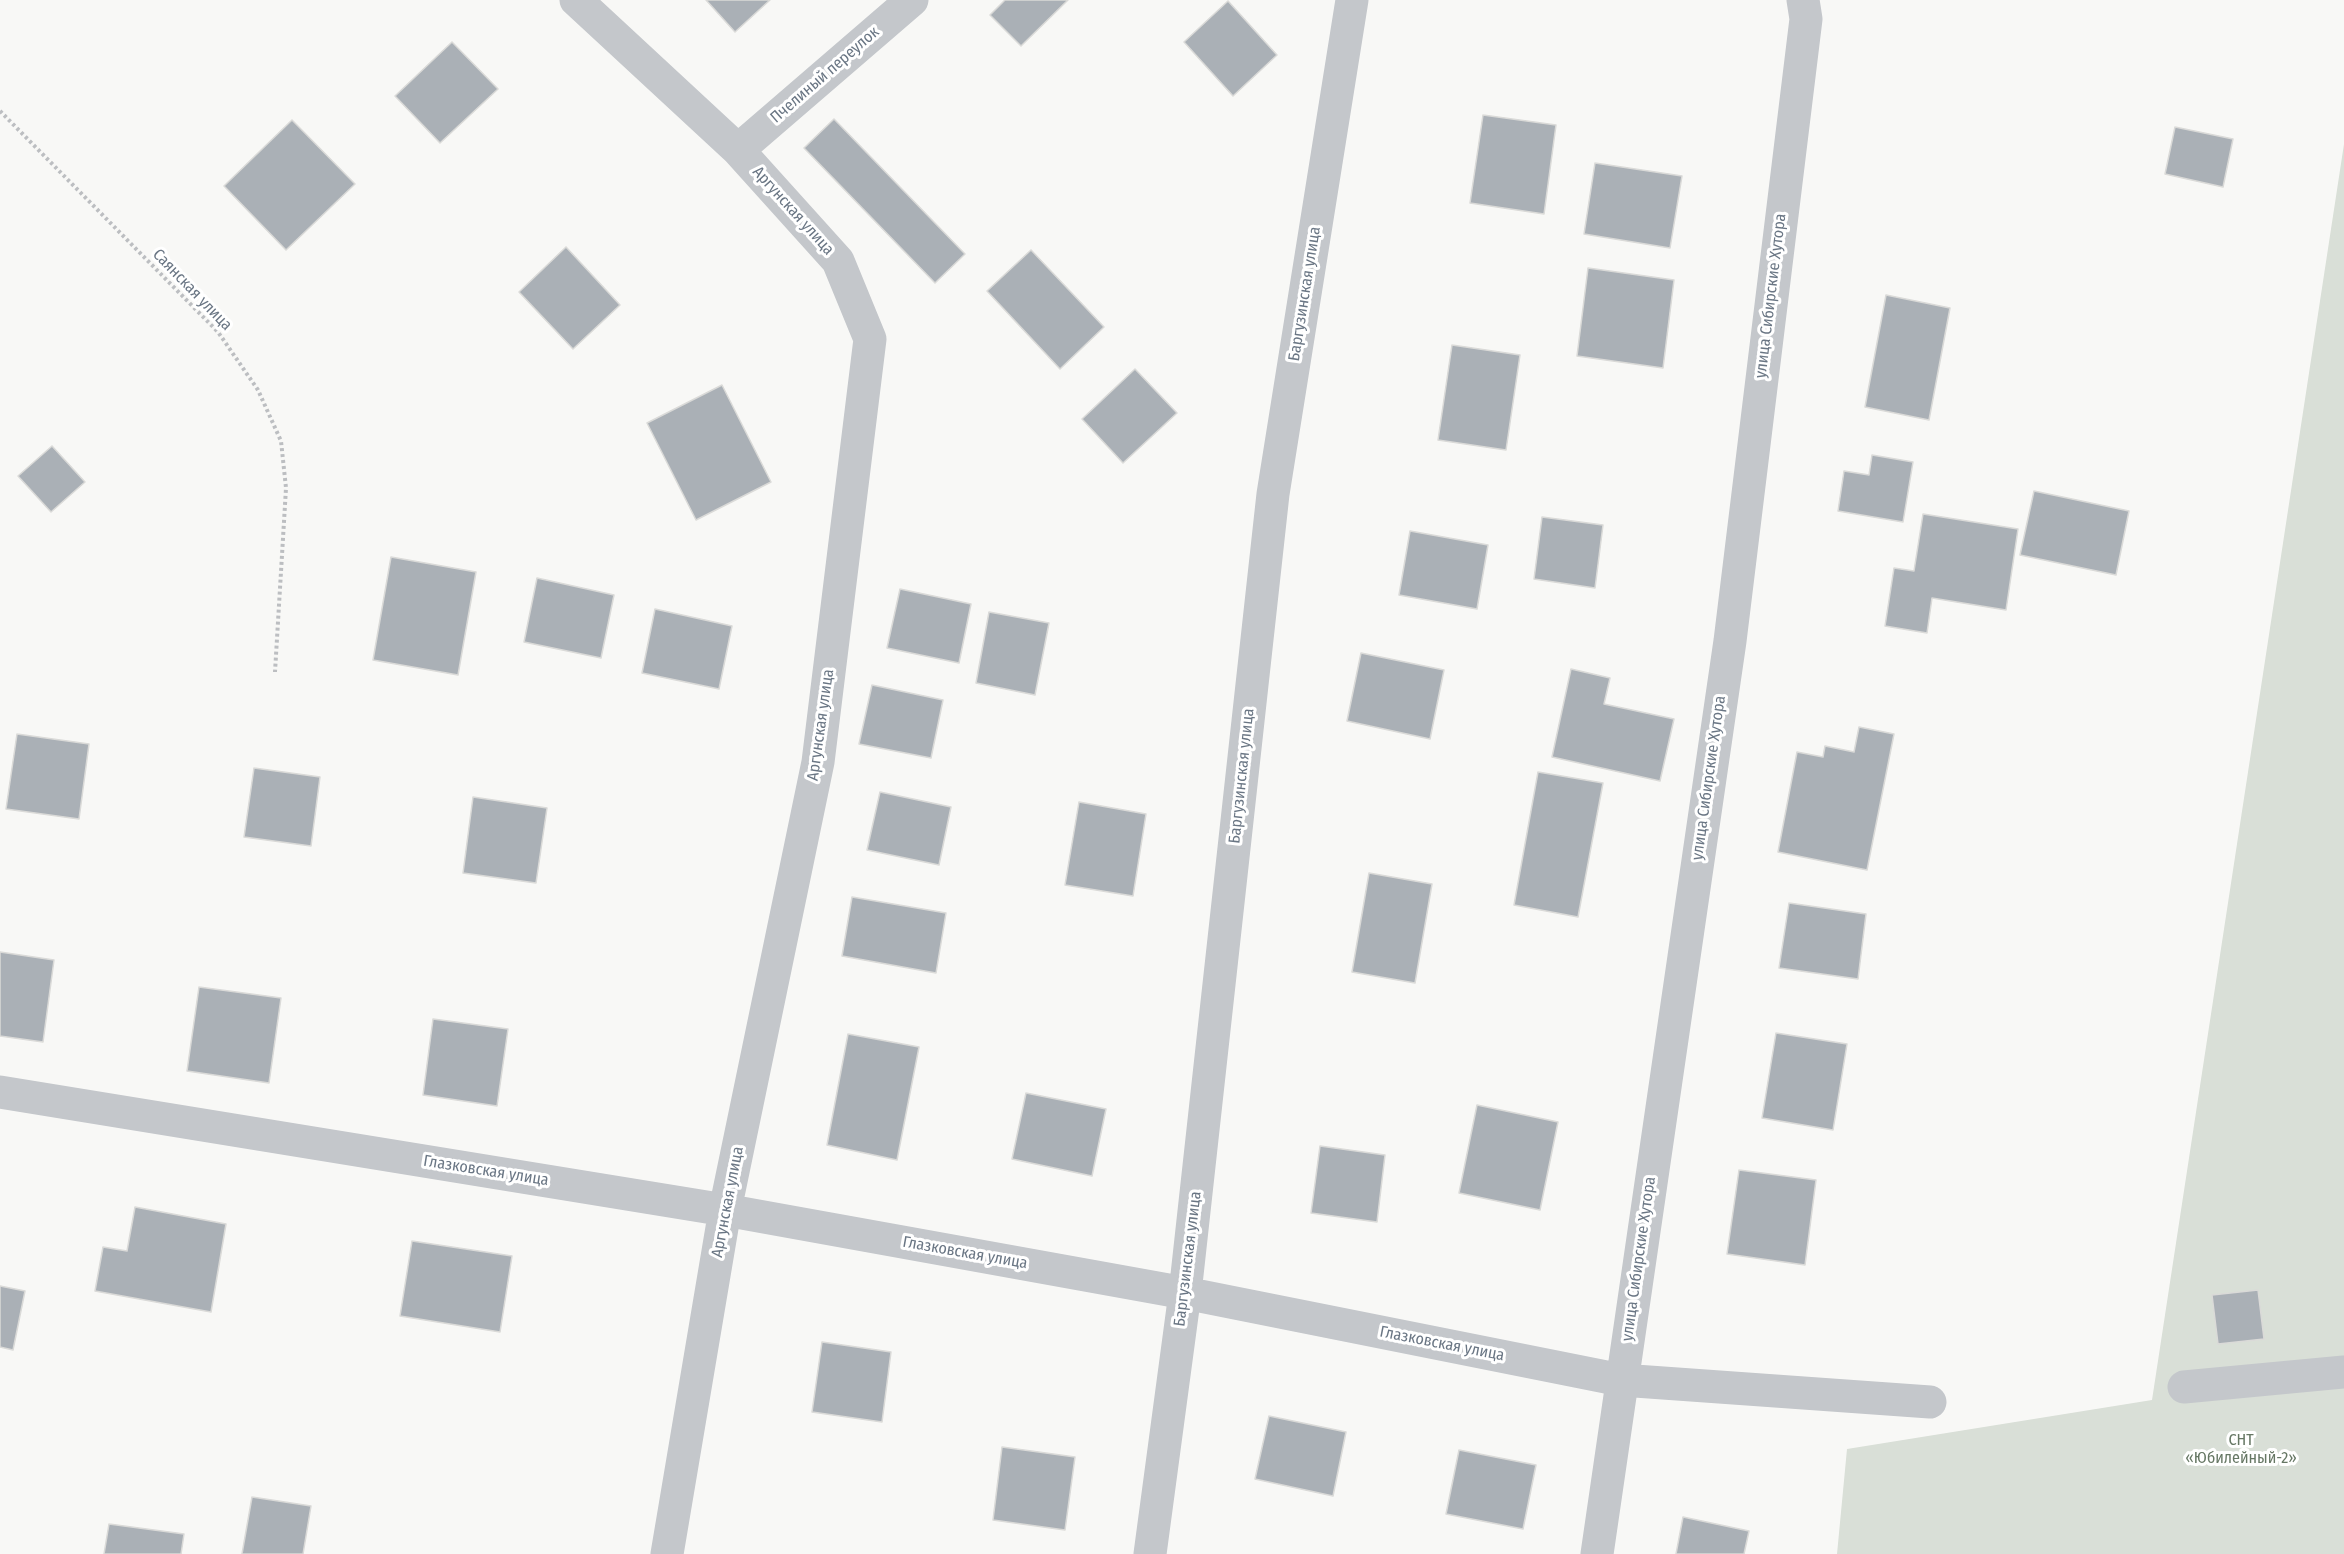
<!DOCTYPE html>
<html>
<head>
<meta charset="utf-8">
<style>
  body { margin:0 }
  canvas { display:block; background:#f8f8f6 }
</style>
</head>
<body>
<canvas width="2344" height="1554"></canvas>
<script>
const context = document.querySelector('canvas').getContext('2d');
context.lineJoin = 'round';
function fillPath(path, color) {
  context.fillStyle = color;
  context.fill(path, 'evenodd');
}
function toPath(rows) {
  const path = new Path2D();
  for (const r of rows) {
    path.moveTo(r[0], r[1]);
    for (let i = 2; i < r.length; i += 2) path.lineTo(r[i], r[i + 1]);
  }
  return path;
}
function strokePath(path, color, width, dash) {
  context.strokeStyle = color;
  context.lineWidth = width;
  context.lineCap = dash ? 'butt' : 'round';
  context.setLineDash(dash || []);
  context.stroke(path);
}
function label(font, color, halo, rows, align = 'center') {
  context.font = font + ' "Fira Sans Condensed",sans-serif';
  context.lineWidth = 6;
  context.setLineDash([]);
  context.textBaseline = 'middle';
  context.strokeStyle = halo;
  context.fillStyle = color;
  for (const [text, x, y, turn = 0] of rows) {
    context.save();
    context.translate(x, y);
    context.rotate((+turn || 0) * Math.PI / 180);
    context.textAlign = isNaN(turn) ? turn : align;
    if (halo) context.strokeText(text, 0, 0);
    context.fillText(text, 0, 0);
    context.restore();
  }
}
const green = toPath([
  [2344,144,2344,1554,1837,1554,1847,1449,2152,1400]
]);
const building = toPath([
  [706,0,770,0,735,32,706,0],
  [1005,0,1068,0,1021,46,990,15,1005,0],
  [1228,1,1277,55,1233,96,1184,42,1228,1],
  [452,42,498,89,440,143,395,96,452,42],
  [1483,115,1556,125,1544,214,1470,203,1483,115],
  [834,119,965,254,935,283,804,148,834,119],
  [292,120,355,184,286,250,224,186,292,120],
  [2175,127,2233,139,2223,187,2165,174,2175,127],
  [1595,163,1682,176,1670,248,1584,234,1595,163],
  [566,247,620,305,573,349,519,292,566,247],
  [1031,250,1104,327,1060,369,987,291,1031,250],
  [1588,268,1674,280,1663,368,1577,356,1588,268],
  [1886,295,1950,308,1929,420,1865,407,1886,295],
  [1452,345,1520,355,1506,450,1438,440,1452,345],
  [1135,369,1177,413,1123,463,1082,419,1135,369],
  [722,385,771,482,696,520,647,423,722,385],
  [52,446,85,482,51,512,18,476,52,446],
  [1872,455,1913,462,1903,522,1838,511,1844,471,1869,475,1872,455],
  [2034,491,2129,511,2116,575,2020,555,2034,491],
  [1923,514,2018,529,2006,610,1932,598,1927,633,1885,626,1894,568,1914,571,1923,514],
  [1542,517,1603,525,1595,588,1534,579,1542,517],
  [1410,531,1488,545,1477,609,1399,595,1410,531],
  [391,557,476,572,458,675,373,660,391,557],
  [537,578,614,595,601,658,524,642,537,578],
  [900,589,971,604,959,663,887,648,900,589],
  [655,609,732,626,719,689,642,673,655,609],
  [989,612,1049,623,1035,695,976,683,989,612],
  [1361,653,1444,670,1430,739,1347,721,1361,653],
  [1571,669,1610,678,1604,704,1674,719,1660,781,1552,757,1571,669],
  [872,685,943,700,931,758,859,744,872,685],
  [1859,727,1894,734,1867,870,1778,852,1797,752,1823,757,1825,746,1854,752,1859,727],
  [17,734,89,744,79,819,6,809,17,734],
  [254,768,320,777,311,846,244,837,254,768],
  [1538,772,1603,783,1578,917,1514,905,1538,772],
  [880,792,951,807,939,865,867,850,880,792],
  [473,797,547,808,536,883,463,873,473,797],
  [1079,802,1146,814,1133,896,1065,885,1079,802],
  [1369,873,1432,884,1415,983,1352,972,1369,873],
  [852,897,946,913,936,973,842,956,852,897],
  [1789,903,1866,914,1858,979,1779,968,1789,903],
  [0,952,54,960,43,1042,0,1036,0,952],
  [199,987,281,998,269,1083,187,1071,199,987],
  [433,1019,508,1029,497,1106,423,1095,433,1019],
  [1776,1033,1847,1044,1833,1130,1762,1118,1776,1033],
  [848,1034,919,1047,897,1160,827,1145,848,1034],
  [1026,1093,1106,1109,1092,1176,1012,1159,1026,1093],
  [1477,1105,1558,1122,1540,1210,1459,1193,1477,1105],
  [1320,1146,1385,1155,1377,1222,1311,1213,1320,1146],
  [1739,1170,1816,1180,1805,1265,1727,1254,1739,1170],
  [135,1207,226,1224,211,1312,95,1291,103,1247,127,1251,135,1207],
  [412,1241,512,1256,500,1332,400,1316,412,1241],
  [0,1286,25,1291,13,1350,0,1347,0,1286],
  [2258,1290,2264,1339,2218,1344,2212,1295,2258,1290],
  [822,1342,891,1352,882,1422,812,1412,822,1342],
  [1269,1416,1346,1432,1333,1496,1255,1479,1269,1416],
  [1002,1447,1075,1457,1065,1530,993,1520,1002,1447],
  [1459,1450,1536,1465,1523,1529,1446,1514,1459,1450],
  [252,1497,311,1506,303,1554,242,1554,252,1497],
  [1683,1517,1749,1531,1744,1554,1676,1554,1683,1517],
  [109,1524,184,1534,181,1554,104,1554,109,1524]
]);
const path = toPath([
  [0,111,218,332,258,390,281,441,286,488,275,672]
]);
const minor = toPath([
  [576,0,738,150,838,261,870,339,818,762,725,1210,667,1554],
  [738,150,912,0],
  [0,1092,725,1210,1185,1293,1621,1380,1930,1402],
  [2184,1387,2344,1372],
  [1150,1554,1185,1293,1273,494,1352,0],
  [1597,1554,1730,641,1806,19,1803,0]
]);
const streetNames = [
  ["Пчелиный переулок",825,75,-41],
  ["Аргунская улица",793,211,48],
  ["Саянская улица",192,290,46],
  ["Баргузинская улица",1305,294,-81],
  ["улица Сибирские Хутора",1771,296,-83],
  ["Аргунская улица",821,725,-82],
  ["Баргузинская улица",1242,776,-84],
  ["улица Сибирские Хутора",1709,778,-82],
  ["Глазковская улица",486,1171,9],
  ["Аргунская улица",728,1202,-79],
  ["Глазковская улица",965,1253,10],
  ["Баргузинская улица",1188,1259,-83],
  ["улица Сибирские Хутора",1639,1259,-82],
  ["Глазковская улица",1442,1344,11]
];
const parkNames = [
  ["СНТ",2241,1441],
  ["«Юбилейный-2»",2241,1459]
];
fillPath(green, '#d9dfd7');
fillPath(building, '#aab0b6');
strokePath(building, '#dadad8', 1.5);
strokePath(path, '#bcbec1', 4, [3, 3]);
strokePath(minor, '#c4c7cb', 33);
label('16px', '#6a7684', '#fff', streetNames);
label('16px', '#667764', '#fff', parkNames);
</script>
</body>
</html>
